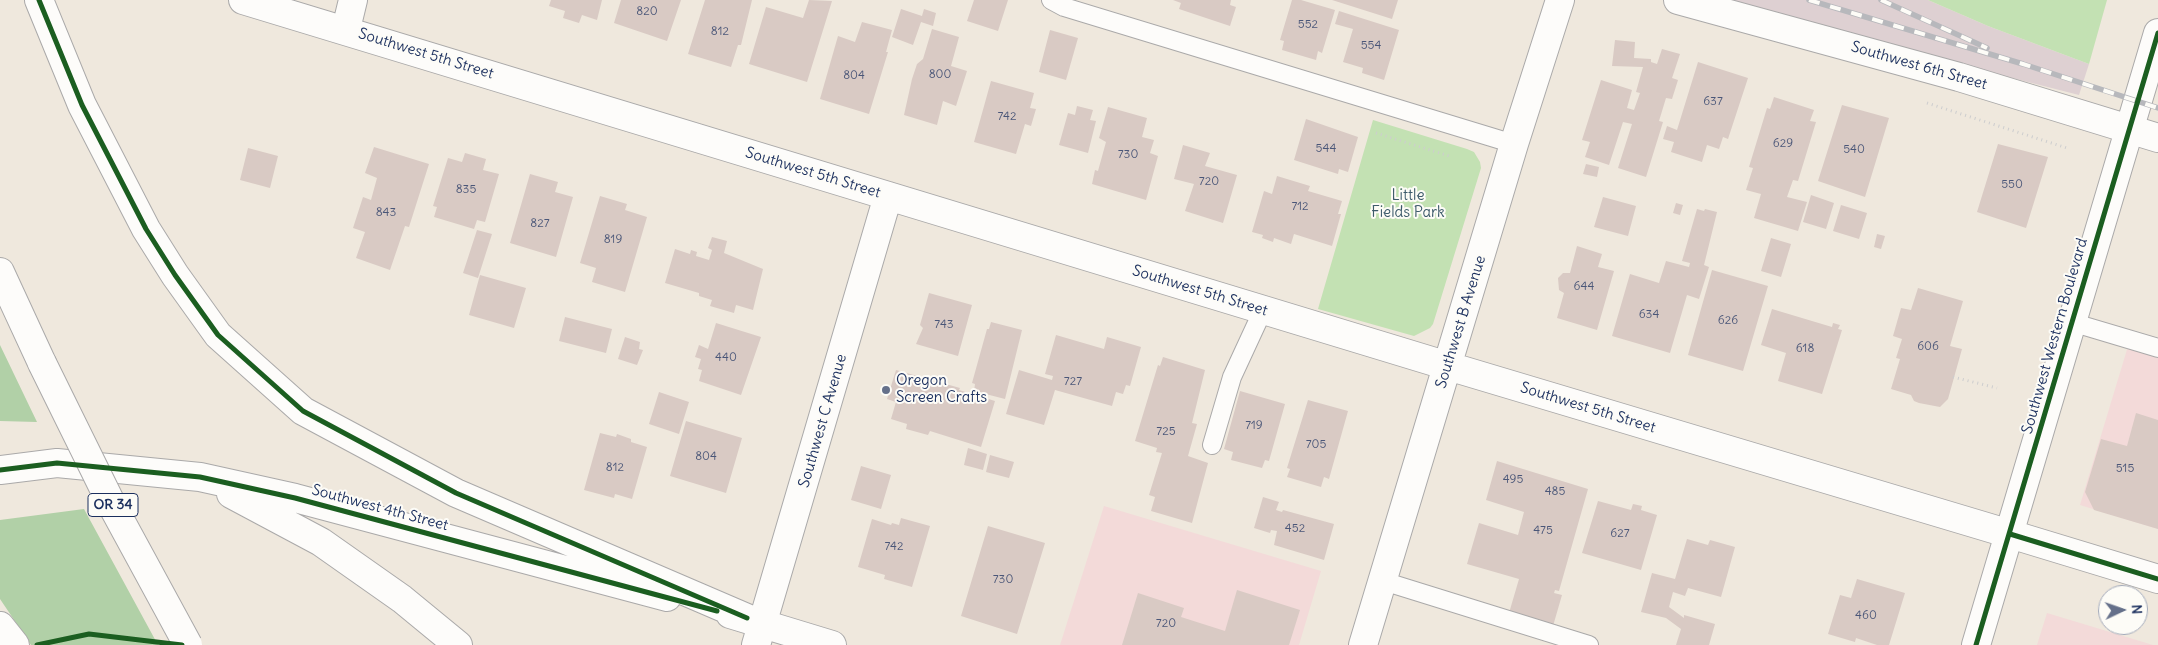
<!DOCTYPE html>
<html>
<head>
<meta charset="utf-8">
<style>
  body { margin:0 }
  #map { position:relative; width:2158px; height:645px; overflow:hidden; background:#efe8dd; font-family:Delius,sans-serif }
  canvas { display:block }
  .north { position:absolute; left:2098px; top:585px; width:50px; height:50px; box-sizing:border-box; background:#fdfcf7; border:1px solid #a3aaba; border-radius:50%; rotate:87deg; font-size:14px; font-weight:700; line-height:20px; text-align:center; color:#1b2f5e }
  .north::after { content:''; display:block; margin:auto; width:18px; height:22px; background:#65708a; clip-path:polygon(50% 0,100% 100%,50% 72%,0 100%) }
</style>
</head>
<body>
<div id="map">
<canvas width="2158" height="645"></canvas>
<div class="north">N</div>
</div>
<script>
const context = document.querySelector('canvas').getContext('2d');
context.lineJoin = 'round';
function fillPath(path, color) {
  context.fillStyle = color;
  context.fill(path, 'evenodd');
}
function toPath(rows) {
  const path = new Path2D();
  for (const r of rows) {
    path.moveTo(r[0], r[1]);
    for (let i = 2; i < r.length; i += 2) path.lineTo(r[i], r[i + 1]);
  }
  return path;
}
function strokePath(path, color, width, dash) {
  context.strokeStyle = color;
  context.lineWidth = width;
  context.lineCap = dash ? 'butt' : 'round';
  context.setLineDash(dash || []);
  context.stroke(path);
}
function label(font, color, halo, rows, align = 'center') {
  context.font = font + ' Delius,sans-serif';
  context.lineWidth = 4;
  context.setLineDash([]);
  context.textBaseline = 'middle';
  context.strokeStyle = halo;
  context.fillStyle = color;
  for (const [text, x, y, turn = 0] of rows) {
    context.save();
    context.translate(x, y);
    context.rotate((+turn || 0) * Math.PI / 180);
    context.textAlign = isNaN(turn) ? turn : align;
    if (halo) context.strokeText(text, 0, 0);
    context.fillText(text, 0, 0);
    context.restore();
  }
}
const built = toPath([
  [2132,333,2158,341,2158,529,2080,505],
  [1104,506,1321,571,1299,645,1060,645],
  [2047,613,2153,645,2037,645]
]);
const industrial = toPath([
  [1722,0,1928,0,1988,26,2089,64,2079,95,1863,40]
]);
const green = toPath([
  [1928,0,2107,0,2089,64,1988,26],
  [1373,120,1467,149,1474,152,1480,162,1481,168,1433,324,1430,328,1414,336,1318,309]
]);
const forest = toPath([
  [0,345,37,422,0,421],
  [84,509,158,645,31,645,0,599,0,520]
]);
const building = toPath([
  [551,0,602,0,597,20,582,15,579,23,563,18,565,11,549,6],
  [621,0,681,0,667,41,614,23],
  [705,0,752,0,741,45,738,45,731,67,688,54],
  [809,0,832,1,807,82,749,64,766,7,803,18],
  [974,0,1008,0,998,31,967,21],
  [1173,0,1231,0,1230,5,1236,7,1230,26,1179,9,1181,3],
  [1292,0,1301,0,1335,10,1322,53,1318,51,1316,60,1282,50,1284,41,1280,40],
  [1332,0,1398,0,1392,19],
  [901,9,922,16,924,9,936,13,933,26,921,22,913,45,892,37],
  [1339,11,1399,30,1384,80,1362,73,1363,68,1343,62,1353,29,1335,24],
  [862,22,892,30,886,52,888,52,869,114,820,99,838,36,855,42],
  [932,29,959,37,951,66,967,71,956,106,943,101,937,125,904,115,912,79,917,64,923,59],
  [1050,30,1078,38,1066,80,1039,72],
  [1615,40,1635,42,1634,58,1651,59,1651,62,1657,64,1662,49,1680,54,1672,78,1678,80,1672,99,1666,98,1659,121,1663,122,1646,177,1618,168,1632,124,1623,122,1609,165,1585,157,1590,142,1582,140,1601,80,1632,90,1627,108,1634,110,1640,93,1636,92,1643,67,1612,66],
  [1698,62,1748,78,1728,139,1723,137,1719,149,1707,145,1702,162,1671,152,1674,142,1663,139,1667,126,1677,130],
  [991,81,1034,93,1030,108,1036,109,1031,126,1025,124,1016,154,974,142],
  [1774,97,1814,110,1810,121,1816,122,1798,181,1793,180,1787,197,1807,202,1798,231,1754,218,1761,194,1746,190,1753,168,1749,167,1767,108,1770,109],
  [1842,105,1889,118,1865,197,1818,181],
  [1077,106,1093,110,1090,120,1096,121,1088,153,1059,145,1068,113,1075,115],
  [1108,107,1147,118,1142,137,1154,140,1150,153,1158,156,1146,200,1092,184,1095,170,1098,171,1106,142,1099,138],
  [1306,119,1358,137,1348,172,1339,169,1338,174,1294,160],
  [1998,144,2048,157,2026,228,1977,212],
  [1183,145,1210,153,1205,166,1237,175,1223,223,1185,211,1194,184,1174,179],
  [374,147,429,164,409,227,405,226,390,270,356,258,365,232,353,228,363,197,371,200,377,178,365,173],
  [248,148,278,156,270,188,240,180],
  [465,153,486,159,483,170,499,174,485,222,477,220,474,229,434,217,437,207,433,206,448,158,462,162],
  [1586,164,1599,167,1597,177,1583,174],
  [530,174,558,182,555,192,573,197,556,257,510,243],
  [1277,176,1310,186,1308,191,1342,201,1338,214,1341,214,1332,246,1294,234,1291,244,1274,238,1273,242,1262,238,1263,235,1252,232,1264,191,1272,194],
  [1811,195,1834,203,1826,229,1803,222],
  [600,196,627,204,625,210,647,217,625,292,592,282,596,268,580,263],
  [1603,197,1636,206,1628,236,1594,227],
  [1676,203,1683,205,1680,215,1673,213],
  [1841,205,1867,213,1859,239,1833,231],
  [1697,209,1704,211,1705,209,1717,212,1704,265,1709,267,1699,299,1687,295,1670,353,1612,336,1630,274,1659,283,1666,261,1689,267,1690,263,1682,261],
  [477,230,492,234,478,278,463,273],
  [1877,234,1885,236,1881,249,1874,247],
  [712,237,727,241,724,253,763,269,753,310,736,305,734,313,710,306,712,300,699,296,699,293,665,283,675,249,690,254,691,250,697,252,696,256,709,260,712,250,708,248],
  [1771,238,1791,244,1781,277,1761,271],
  [1577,246,1602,254,1598,267,1614,271,1597,330,1557,318,1564,293,1559,290,1558,278,1563,273,1570,273],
  [1712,270,1768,286,1743,371,1688,355],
  [480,275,526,288,514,328,469,315],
  [1918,288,1963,301,1950,346,1962,349,1948,399,1940,407,1919,403,1914,401,1911,395,1891,389,1900,359,1896,358,1902,339,1893,336,1901,308,1911,310],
  [929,293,972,305,958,356,916,344,923,328,920,325],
  [1772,309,1832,327,1833,323,1840,325,1838,329,1842,330,1822,394,1778,381,1786,353,1761,345],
  [565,317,612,329,606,353,559,341],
  [991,322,1022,330,1005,399,974,391,975,384,972,383,987,329,989,329],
  [716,323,761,337,741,395,699,381,702,370,698,369,701,359,695,357,699,345,708,349],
  [1056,335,1104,349,1107,337,1141,347,1130,386,1126,385,1123,394,1116,392,1112,406,1055,390,1044,425,1006,414,1019,370,1052,380,1053,376,1045,374],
  [625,337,640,342,639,349,643,350,637,365,618,359],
  [1163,357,1205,370,1192,423,1197,424,1188,456,1208,463,1192,523,1151,511,1155,497,1149,495,1162,453,1156,452,1157,448,1135,441,1158,365,1160,366],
  [896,370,960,388,959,390,995,401,981,447,930,431,928,435,906,429,907,424,891,419,896,402,887,399],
  [1240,391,1285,404,1269,461,1265,460,1262,468,1231,460,1233,452,1224,449],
  [659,392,689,402,679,434,649,424],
  [1308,400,1348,411,1329,479,1324,477,1321,487,1287,477,1290,469,1287,468],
  [2136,413,2158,420,2158,529,2094,510,2085,492,2101,439,2127,446],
  [686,421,742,438,726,493,670,476],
  [600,433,616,437,617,434,631,439,631,442,647,447,632,499,615,494,614,498,584,490],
  [968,448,987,454,983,470,964,465],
  [990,455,1014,462,1009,478,986,472],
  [1497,461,1588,489,1559,591,1555,590,1554,593,1562,595,1553,626,1509,613,1519,579,1467,564,1479,523,1518,535,1524,512,1486,500],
  [861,466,891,475,881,509,851,500],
  [1263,497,1279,502,1276,510,1282,512,1283,510,1334,524,1324,560,1274,545,1277,531,1271,530,1270,533,1254,528],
  [1598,501,1631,510,1633,504,1642,506,1641,510,1657,515,1641,570,1582,553],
  [901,518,930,526,912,587,884,579,885,575,858,567,872,519,891,525,892,523,899,525],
  [988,526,1045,543,1017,634,961,616],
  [1687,539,1708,545,1710,540,1735,547,1721,597,1688,588,1685,596,1673,592,1669,607,1684,618,1684,615,1715,624,1709,645,1676,645,1681,629,1666,618,1641,612,1652,573,1675,579],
  [1857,579,1905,593,1889,645,1877,645,1856,638,1855,642,1828,634,1840,595,1851,598],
  [1237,590,1300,610,1289,645,1122,645,1138,593,1184,608,1181,617,1225,631]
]);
const path = toPath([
  [1927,103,2067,148],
  [1376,133,1449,156],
  [1953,377,1997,388]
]);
const service = toPath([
  [1051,0,1064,7,1514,144],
  [2071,322,2158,348],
  [1212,445,1232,377,1263,310],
  [1383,581,1589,645]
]);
const minor = toPath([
  [243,0,1448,366,2010,534],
  [1678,0,1959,77,2158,138],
  [346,29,353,0],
  [756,645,888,196],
  [1363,645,1514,144,1560,0]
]);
const tertiary = toPath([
  [2010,534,2158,579]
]);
const secondary = toPath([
  [1976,645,2158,33]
]);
const trunk = toPath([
  [39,0,82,105,146,229,175,275,218,335,303,411,456,493,747,618],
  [0,272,42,363],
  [0,470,57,463,200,477,295,498,667,597],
  [231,494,321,542,402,599,458,645],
  [730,614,832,645],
  [0,626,15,645]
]);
const rail = toPath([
  [1809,0,2023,64,2158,108],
  [1881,0,1987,48]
]);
const trunkBridge = toPath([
  [42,363,113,507,188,645]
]);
const cycleway = toPath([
  [39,0,82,105,146,229,175,275,218,335,303,411,456,493,747,618],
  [0,470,57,463,200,477,295,498,717,611],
  [2010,534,2158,579],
  [37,645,89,634,182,645],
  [1976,645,2158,33]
]);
const markers = [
  [886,390,5,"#65708a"]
];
const numberNames = [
  ["820",647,12],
  ["552",1308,25],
  ["812",720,32],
  ["554",1371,46],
  ["800",940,75],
  ["804",854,76],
  ["637",1713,102],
  ["742",1007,117],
  ["629",1783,144],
  ["544",1326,149],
  ["540",1854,150],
  ["730",1128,155],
  ["720",1209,182],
  ["550",2012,185],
  ["835",466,190],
  ["712",1300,207],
  ["843",386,213],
  ["827",540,224],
  ["819",613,240],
  ["644",1584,287],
  ["634",1649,315],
  ["626",1728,321],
  ["743",944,325],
  ["606",1928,347],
  ["618",1805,349],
  ["440",726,358],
  ["727",1073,382],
  ["719",1254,426],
  ["725",1166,432],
  ["705",1316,445],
  ["804",706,457],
  ["812",615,468],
  ["515",2125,469],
  ["495",1513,480],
  ["485",1555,492],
  ["452",1295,529],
  ["475",1543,531],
  ["627",1620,534],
  ["742",894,547],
  ["730",1003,580],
  ["460",1866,616],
  ["720",1166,624]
];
const shields = [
  [113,505,50]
];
const shieldNames = [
  ["OR 34",113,505]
];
const streetNames = [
  ["Southwest 5th Street",426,54,17],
  ["Southwest 6th Street",1919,66,16],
  ["Southwest 5th Street",813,173,17],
  ["Southwest 5th Street",1200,291,17],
  ["Southwest B Avenue",1461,322,-73],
  ["Southwest Western Boulevard",2055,336,-74],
  ["Southwest 5th Street",1588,408,17],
  ["Southwest C Avenue",823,421,-74],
  ["Southwest 4th Street",380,508,15]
];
const parkNames = [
  ["Little",1408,196],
  ["Fields Park",1408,213]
];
const poiNames = [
  ["Oregon",896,381],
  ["Screen Crafts",896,398]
];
fillPath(built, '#f3dad9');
fillPath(industrial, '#ded0d2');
fillPath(green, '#c3e1b3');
fillPath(forest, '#b1d0a7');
fillPath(building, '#d9cac4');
strokePath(service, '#aaa9a9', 20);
strokePath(minor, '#aaa9a9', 30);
strokePath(tertiary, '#aaa9a9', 30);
strokePath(secondary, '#aaa9a9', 30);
strokePath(trunk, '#aaa9a9', 30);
strokePath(path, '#cdcdce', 3, [1, 4]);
strokePath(service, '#fdfcfa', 18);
strokePath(minor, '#fdfcfa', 28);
strokePath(tertiary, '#fdfcfa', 28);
strokePath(secondary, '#fdfcfa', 28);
strokePath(trunk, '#fdfcfa', 28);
strokePath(rail, '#b7b8bc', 5.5);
strokePath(rail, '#fdfcf7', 4, [11]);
strokePath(trunkBridge, '#aaa9a9', 30, []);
strokePath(trunkBridge, '#fdfcfa', 28);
strokePath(cycleway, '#1b5e20', 5);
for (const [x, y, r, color] of markers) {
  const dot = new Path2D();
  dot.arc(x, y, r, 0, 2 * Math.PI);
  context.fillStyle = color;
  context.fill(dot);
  strokePath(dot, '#fdfcf7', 2);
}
label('12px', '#4a5678', null, numberNames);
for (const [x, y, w] of shields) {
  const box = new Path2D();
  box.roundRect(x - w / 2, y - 11.5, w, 23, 4);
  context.fillStyle = '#fdfcf7';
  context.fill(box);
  strokePath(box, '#1b2f5e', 1);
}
label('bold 14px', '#1b2f5e', null, shieldNames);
label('15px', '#1b2f5e', '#fdfcf7', streetNames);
label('15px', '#3c5a6a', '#fdfcf7', parkNames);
label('15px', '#1b2f5e', '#fdfcf7', poiNames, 'left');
</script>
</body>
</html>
